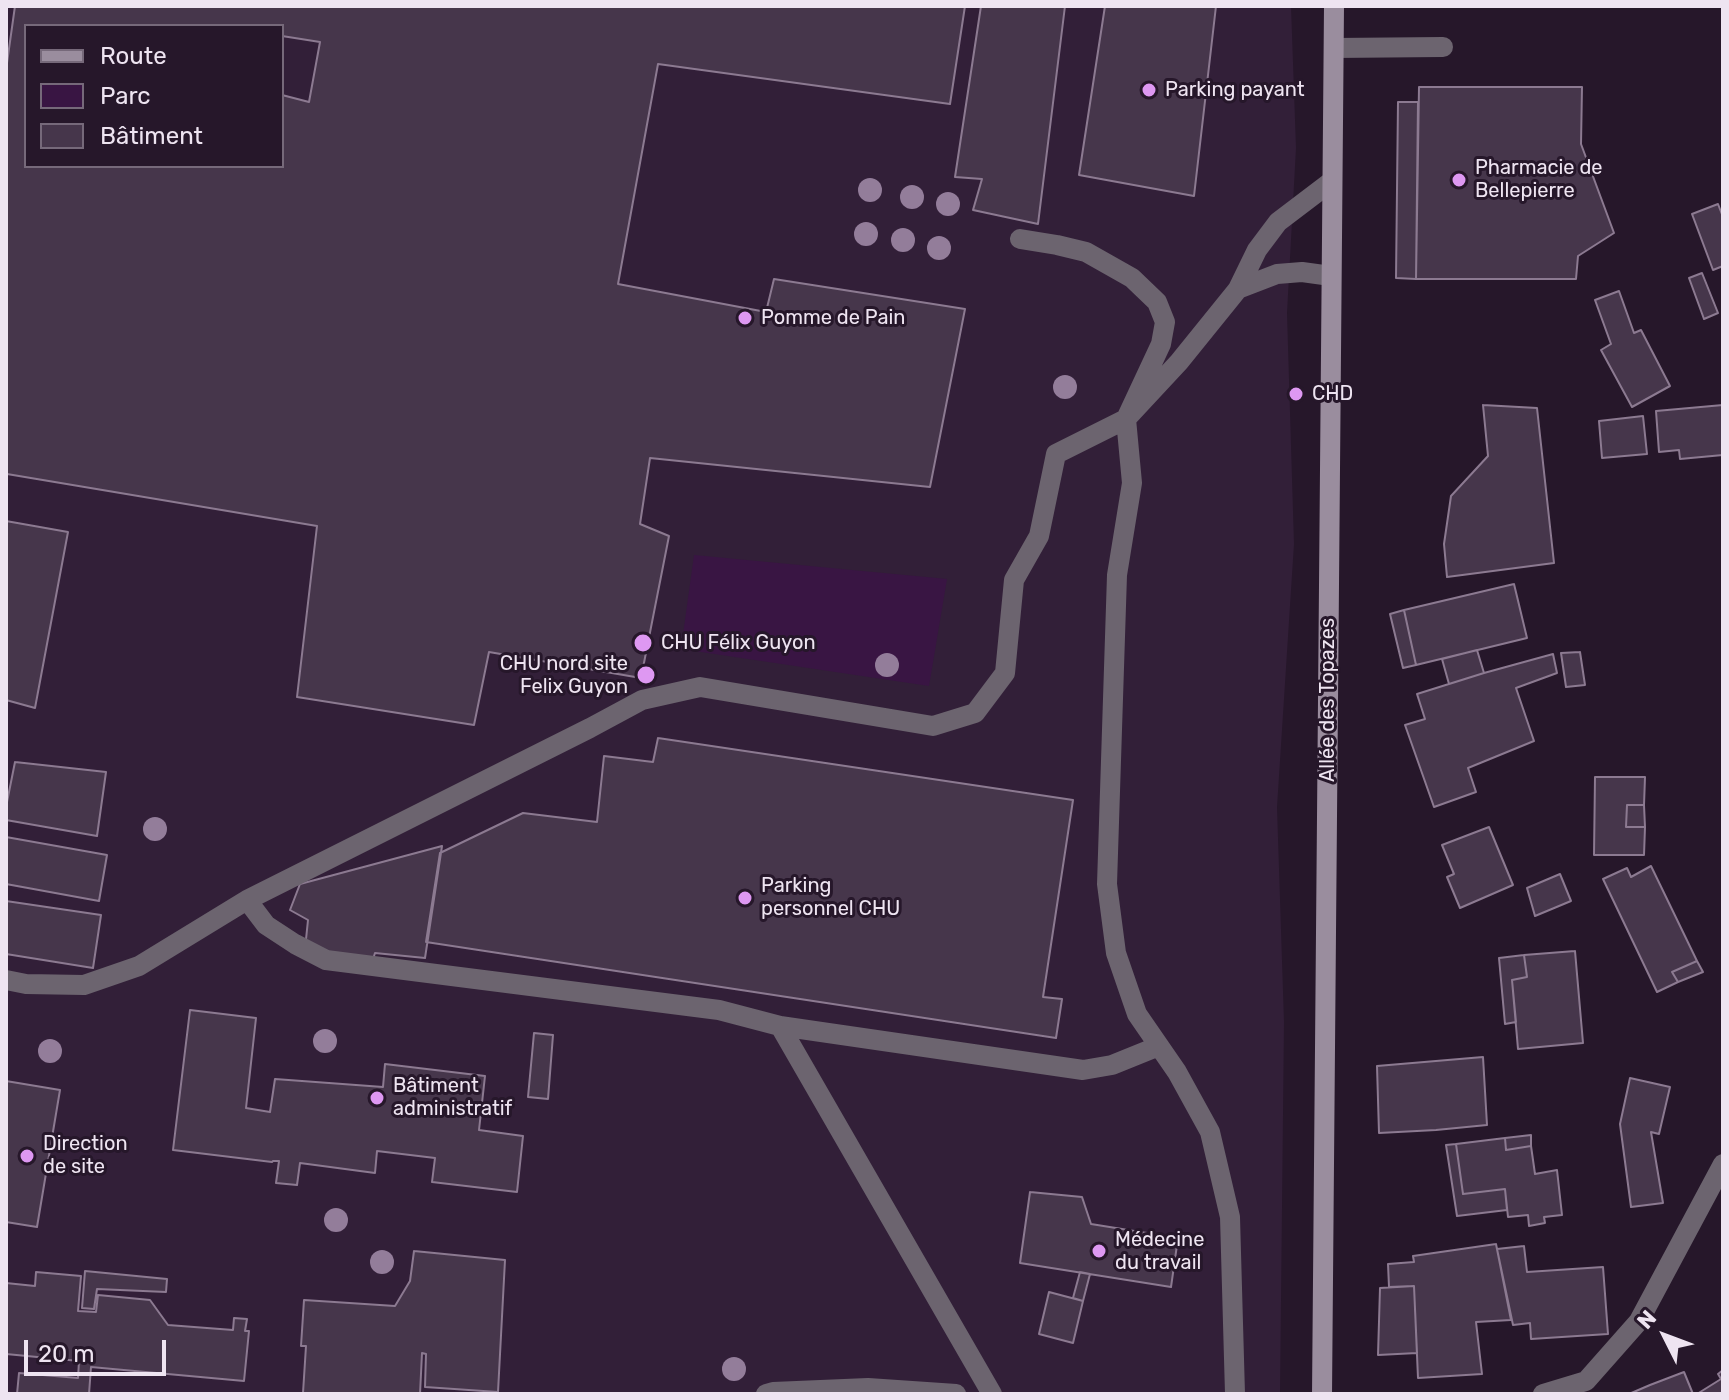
<!DOCTYPE html>
<html>
<head>
<meta charset="utf-8">
<style>
  body { margin:0 }
  #map { position:relative; width:1729px; height:1400px; overflow:hidden; background:#26172a; font-family:Rubik,sans-serif }
  canvas { display:block }
  .frame { position:absolute; inset:0; border:8px solid #eee4f1; pointer-events:none }
  .legend { position:absolute; left:24px; top:24px; width:260px; height:144px; box-sizing:border-box; background:#26172a; border:2px solid #76697a; margin:0; padding:10px 14px; list-style:none; font-size:24px; color:#eee4f1 }
  .legend li { display:flex; align-items:center; gap:16px; height:40px }
  .legend b { width:40px; border:2px solid #76697a }
  .north { position:absolute; left:1625px; top:1296px; width:80px; height:80px; -webkit-text-stroke:6px #26172a; paint-order:stroke; rotate:312deg; font-size:22px; font-weight:700; line-height:32px; text-align:center; color:#eee4f1 }
  .north::after { content:''; display:block; margin:auto; width:28px; height:36px; background:#eee4f1; clip-path:polygon(50% 0,100% 100%,50% 72%,0 100%) }
  .scale { position:absolute; left:24px; top:1340px; width:142px; height:36px; box-sizing:border-box; border:4px solid #eee4f1; border-top:0; padding-left:10px; font-size:24px; line-height:28px; white-space:nowrap; color:#eee4f1; -webkit-text-stroke:6px #26172a; paint-order:stroke }
</style>
</head>
<body>
<div id="map">
<canvas width="1729" height="1400"></canvas>
<div class="frame"></div>
<ul class="legend">
<li><b style="height:10px;background:#9a8d9e"></b>Route</li>
<li><b style="height:22px;background:#391543"></b>Parc</li>
<li><b style="height:22px;background:#46364b"></b>Bâtiment</li>
</ul>
<div class="north">N</div>
<div class="scale">20 m</div>
</div>
<script>
const context = document.querySelector('canvas').getContext('2d');
context.lineJoin = 'round';
function fillPath(path, color) {
  context.fillStyle = color;
  context.fill(path, 'evenodd');
}
function toPath(rows) {
  const path = new Path2D();
  for (const r of rows) {
    path.moveTo(r[0], r[1]);
    for (let i = 2; i < r.length; i += 2) path.lineTo(r[i], r[i + 1]);
  }
  return path;
}
function strokePath(path, color, width, dash) {
  context.strokeStyle = color;
  context.lineWidth = width;
  context.lineCap = dash ? 'butt' : 'round';
  context.setLineDash(dash || []);
  context.stroke(path);
}
function label(font, color, halo, rows, align = 'center') {
  context.font = font + ' Rubik,sans-serif';
  context.lineWidth = 6;
  context.setLineDash([]);
  context.textBaseline = 'middle';
  context.strokeStyle = halo;
  context.fillStyle = color;
  for (const [text, x, y, turn = 0] of rows) {
    context.save();
    context.translate(x, y);
    context.rotate((+turn || 0) * Math.PI / 180);
    context.textAlign = isNaN(turn) ? turn : align;
    if (halo) context.strokeText(text, 0, 0);
    context.fillText(text, 0, 0);
    context.restore();
  }
}
const built = toPath([
  [6,6,1291,6,1296,148,1287,313,1294,544,1277,807,1284,1022,1280,1394,6,1394],
  [26,26,282,26,282,166,26,166]
]);
const green = toPath([
  [694,555,947,579,929,686,681,649]
]);
const building = toPath([
  [15,6,965,6,950,104,658,64,618,284,766,312,774,279,965,309,930,487,650,458,640,524,669,536,641,678,489,652,474,725,297,697,317,526,7,474,6,479,6,70,15,6],
  [26,26,282,26,282,166,26,166,26,26],
  [981,6,1065,6,1038,224,973,210,982,179,955,177,981,6],
  [1105,6,1216,6,1194,196,1079,175,1105,6],
  [282,36,320,42,309,102,282,95,282,36],
  [1419,87,1582,87,1581,144,1614,233,1578,256,1576,279,1416,279,1419,87],
  [1398,102,1418,102,1416,279,1396,278,1398,102],
  [1718,204,1723,217,1723,266,1713,270,1692,214,1718,204],
  [1702,273,1718,313,1704,319,1689,278,1702,273],
  [1619,291,1634,333,1641,330,1670,386,1632,407,1601,350,1611,344,1595,300,1619,291],
  [1483,405,1537,408,1554,563,1447,577,1444,544,1451,496,1488,456,1483,405],
  [1723,405,1723,455,1680,459,1679,450,1659,452,1656,411,1723,405],
  [1643,416,1647,454,1602,458,1599,421,1643,416],
  [6,521,68,532,35,708,6,700,6,521],
  [1514,584,1527,638,1416,665,1404,610,1514,584],
  [1404,610,1416,665,1403,668,1390,614,1404,610],
  [1477,650,1484,673,1449,684,1442,659,1477,650],
  [1580,652,1585,685,1566,687,1561,653,1580,652],
  [1553,654,1557,673,1516,688,1534,741,1468,768,1476,792,1434,807,1405,725,1425,719,1417,694,1484,673,1553,654],
  [658,738,1073,800,1043,997,1062,999,1056,1038,426,942,440,853,523,813,597,822,604,756,653,762,658,738],
  [15,762,106,772,97,836,6,820,6,807,15,762],
  [1595,777,1645,777,1644,805,1627,805,1626,827,1645,827,1644,855,1594,855,1595,777],
  [1627,805,1644,805,1645,827,1626,827,1627,805],
  [1489,827,1513,885,1460,908,1447,877,1454,874,1442,845,1489,827],
  [6,837,107,855,99,901,6,884,6,837],
  [442,846,425,958,375,953,372,962,305,949,308,920,290,910,300,884,442,846],
  [1651,866,1697,961,1672,972,1678,982,1657,992,1603,879,1627,868,1631,877,1651,866],
  [1560,874,1571,901,1535,916,1527,888,1560,874],
  [6,901,101,915,93,968,6,954,6,901],
  [1575,951,1583,1043,1518,1049,1512,980,1527,977,1524,955,1575,951],
  [1524,955,1527,977,1512,980,1516,1022,1505,1024,1499,958,1524,955],
  [1697,961,1703,972,1678,982,1672,972,1697,961],
  [190,1010,256,1018,246,1108,270,1112,275,1079,383,1087,385,1064,485,1076,479,1130,523,1136,517,1192,432,1182,435,1158,377,1151,375,1173,300,1163,297,1185,276,1183,279,1161,273,1161,272,1162,173,1150,190,1010],
  [534,1033,553,1035,548,1099,528,1097,534,1033],
  [1483,1057,1487,1125,1436,1130,1379,1133,1377,1066,1483,1057],
  [1630,1078,1670,1087,1659,1134,1651,1132,1663,1203,1631,1207,1620,1124,1630,1078],
  [6,1081,60,1090,37,1227,6,1222,6,1081],
  [1531,1135,1531,1146,1506,1150,1505,1138,1531,1135],
  [1505,1138,1506,1150,1531,1146,1535,1174,1557,1170,1562,1215,1544,1217,1545,1223,1529,1226,1528,1215,1508,1217,1505,1189,1463,1194,1456,1144,1505,1138],
  [1456,1144,1463,1194,1505,1189,1507,1210,1457,1216,1446,1145,1456,1144],
  [1030,1192,1082,1197,1091,1224,1178,1238,1171,1287,1020,1263,1030,1192],
  [1496,1244,1511,1320,1476,1322,1482,1374,1418,1378,1414,1286,1389,1287,1388,1264,1414,1262,1413,1256,1496,1244],
  [1524,1246,1527,1272,1603,1267,1608,1334,1531,1339,1530,1323,1513,1325,1497,1249,1524,1246],
  [414,1251,505,1260,498,1392,425,1387,426,1354,422,1353,420,1394,303,1393,306,1346,301,1346,304,1300,395,1306,410,1281,414,1251],
  [85,1271,167,1279,166,1292,97,1289,94,1309,82,1308,85,1271],
  [36,1272,81,1276,78,1311,96,1312,98,1295,150,1300,168,1325,233,1330,234,1318,247,1319,245,1331,249,1331,244,1381,91,1367,89,1394,17,1394,19,1373,78,1378,79,1361,6,1354,6,1283,35,1286,36,1272],
  [1080,1272,1090,1274,1083,1301,1073,1298,1080,1272],
  [1414,1286,1417,1353,1378,1355,1380,1288,1414,1286],
  [1049,1292,1083,1301,1073,1343,1039,1334,1049,1292],
  [1723,1370,1723,1394,1697,1394,1721,1379,1718,1374,1723,1370],
  [1684,1372,1693,1394,1629,1394,1650,1385,1684,1372]
]);
const lane = toPath([
  [1334,48,1443,47],
  [1020,239,1057,245,1086,252,1132,278,1157,302,1165,322,1161,344,1126,419,1132,483,1117,575,1107,884,1116,953,1137,1014,1177,1072,1210,1132,1230,1217,1235,1394],
  [1331,276,1302,272,1277,274,1238,289,1257,250,1278,222,1332,181],
  [247,900,266,925,295,944,326,960,719,1010,780,1026,1083,1070,1112,1065,1159,1046],
  [6,980,26,984,84,985,139,966,247,900,590,728,642,700,700,687,933,726,975,713,1005,673,1014,580,1039,536,1056,454,1126,419,1179,362,1238,289],
  [780,1026,992,1394],
  [766,1394,773,1392,868,1388,956,1394]
]);
const street = toPath([
  [1543,1394,1586,1381,1639,1321,1723,1164]
]);
const secondary = toPath([
  [1322,1394,1334,6]
]);
const trees = [
  [870,190],
  [912,197],
  [948,204],
  [866,234],
  [903,240],
  [939,248],
  [1065,387],
  [887,665],
  [155,829],
  [325,1041],
  [50,1051],
  [336,1220],
  [382,1262],
  [734,1369]
];
const markers = [
  [1149,90,8,"#de98f2"],
  [1459,180,8,"#de98f2"],
  [745,318,8,"#de98f2"],
  [1296,394,8,"#de98f2"],
  [643,643,10,"#de98f2"],
  [646,675,10,"#de98f2"],
  [745,898,8,"#de98f2"],
  [377,1098,8,"#de98f2"],
  [27,1156,8,"#de98f2"],
  [1099,1251,8,"#de98f2"]
];
const poiNames = [
  ["Parking payant",1165,90],
  ["Pharmacie de",1475,168],
  ["Bellepierre",1475,191],
  ["Pomme de Pain",761,318],
  ["CHD",1312,394],
  ["CHU Félix Guyon",661,643],
  ["CHU nord site",628,664,"right"],
  ["Felix Guyon",628,687,"right"],
  ["Parking",761,886],
  ["personnel CHU",761,909],
  ["Bâtiment",393,1086],
  ["administratif",393,1109],
  ["Direction",43,1144],
  ["de site",43,1167],
  ["Médecine",1115,1240],
  ["du travail",1115,1263]
];
const streetNames = [
  ["Allée des Topazes",1328,700,-90]
];
fillPath(built, '#321f38');
fillPath(green, '#391543');
fillPath(building, '#46364b');
strokePath(building, '#8c7a91', 2);
strokePath(lane, '#6c646f', 20);
strokePath(street, '#6c646f', 20);
strokePath(secondary, '#9a8d9e', 20);
context.fillStyle = '#937d9a';
for (const [x, y] of trees) {
  context.beginPath();
  context.arc(x, y, 12, 0, 2 * Math.PI);
  context.fill();
}
for (const [x, y, r, color] of markers) {
  const dot = new Path2D();
  dot.arc(x, y, r, 0, 2 * Math.PI);
  context.fillStyle = color;
  context.fill(dot);
  strokePath(dot, '#26172a', 3);
}
label('20px', '#eee4f1', '#26172a', poiNames, 'left');
label('20px', '#eee4f1', '#26172a', streetNames);
</script>
</body>
</html>
